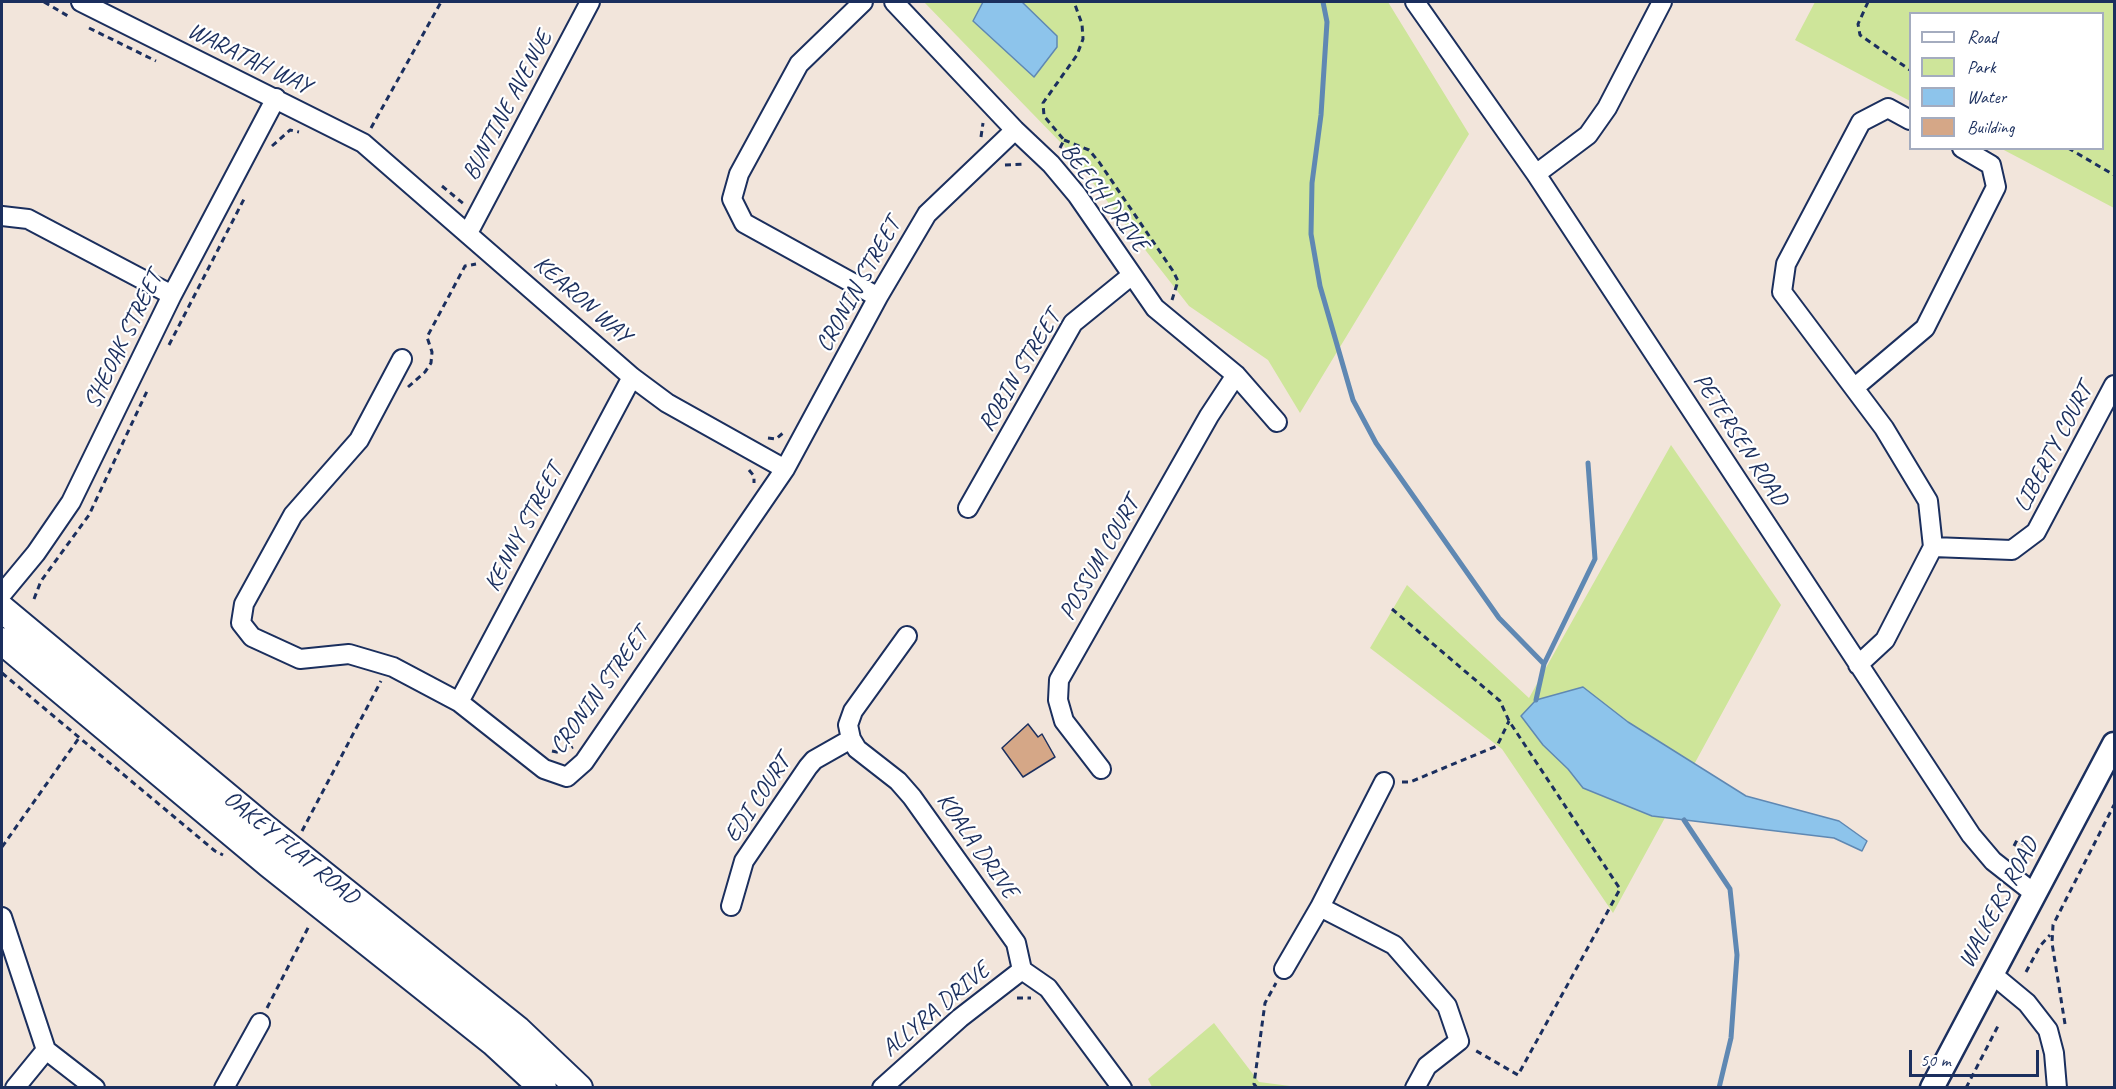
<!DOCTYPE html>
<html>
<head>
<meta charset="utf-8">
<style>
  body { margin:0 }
  #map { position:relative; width:2116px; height:1089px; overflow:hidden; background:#f2e5db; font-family:Caveat,sans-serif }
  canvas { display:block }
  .frame { position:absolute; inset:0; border:3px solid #1b2f5e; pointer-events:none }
  .legend { position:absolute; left:1909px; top:12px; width:195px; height:138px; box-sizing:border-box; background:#fff; border:2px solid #a4acbf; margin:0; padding:8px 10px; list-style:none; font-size:18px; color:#1b2f5e }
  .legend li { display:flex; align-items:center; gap:12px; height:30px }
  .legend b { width:30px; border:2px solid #a4acbf }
  .scale { position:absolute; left:1909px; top:1050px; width:130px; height:27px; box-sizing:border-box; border:3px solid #1b2f5e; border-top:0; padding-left:8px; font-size:18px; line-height:21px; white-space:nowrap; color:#1b2f5e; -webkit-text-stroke:4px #fff; paint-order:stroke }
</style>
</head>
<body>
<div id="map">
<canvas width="2116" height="1089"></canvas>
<div class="frame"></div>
<ul class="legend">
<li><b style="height:8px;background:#fff"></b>Road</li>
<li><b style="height:16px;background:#cee59a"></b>Park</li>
<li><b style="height:16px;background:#8dc4eb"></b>Water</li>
<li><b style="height:16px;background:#d5a787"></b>Building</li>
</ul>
<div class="scale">50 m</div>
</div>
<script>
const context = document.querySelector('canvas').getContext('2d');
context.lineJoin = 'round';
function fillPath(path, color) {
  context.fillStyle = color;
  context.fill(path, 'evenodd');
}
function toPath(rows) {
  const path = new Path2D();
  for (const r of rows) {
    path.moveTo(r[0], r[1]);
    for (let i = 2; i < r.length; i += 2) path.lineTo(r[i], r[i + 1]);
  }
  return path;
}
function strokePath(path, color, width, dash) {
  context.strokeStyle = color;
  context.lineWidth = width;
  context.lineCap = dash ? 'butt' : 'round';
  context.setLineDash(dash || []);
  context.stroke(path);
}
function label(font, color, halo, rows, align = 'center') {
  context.font = font + ' Caveat,sans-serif';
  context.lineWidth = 4.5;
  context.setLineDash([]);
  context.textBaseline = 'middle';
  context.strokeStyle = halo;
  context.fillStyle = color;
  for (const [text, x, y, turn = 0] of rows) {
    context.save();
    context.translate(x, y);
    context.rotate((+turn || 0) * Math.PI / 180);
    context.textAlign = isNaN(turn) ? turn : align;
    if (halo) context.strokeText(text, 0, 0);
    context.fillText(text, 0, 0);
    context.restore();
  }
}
const green = toPath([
  [924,2,1388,2,1469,134,1300,413,1268,360,1189,306,1065,147],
  [1815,2,2114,2,2114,208,2002,149,2102,148,2102,14,1910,14,1910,101,1795,40],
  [1671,445,1781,605,1613,913,1502,749,1370,648,1407,585,1529,698],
  [1214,1023,1259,1082,1298,1087,1152,1087,1148,1079]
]);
const water = toPath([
  [983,2,1022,2,1057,36,1057,47,1034,77,973,21,983,2],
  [1583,687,1628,722,1746,796,1839,821,1867,841,1862,851,1834,838,1652,816,1583,788,1568,769,1543,745,1521,716,1536,700,1583,687]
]);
const stream = toPath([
  [1323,2,1327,22,1321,115,1312,183,1311,234,1320,286,1353,400,1376,443,1499,618,1544,664,1536,700],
  [1544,664,1595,559,1588,463],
  [1684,820,1730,889,1737,955,1731,1038,1719,1088]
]);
const building = toPath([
  [1028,724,1038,737,1042,734,1055,757,1023,777,1002,748,1028,724]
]);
const path = toPath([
  [44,2,68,16],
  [1868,2,1858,24,1860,35,1910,70],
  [89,28,156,61],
  [371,128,441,2],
  [981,137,983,123],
  [1064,140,1089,150,1099,162,1173,271,1178,281,1172,300],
  [272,146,290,130,299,132],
  [1060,148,1064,140,1044,116,1043,103,1077,55,1083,39,1082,24,1074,2],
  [2068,148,2114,175],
  [1005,165,1025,164],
  [442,186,465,205],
  [169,345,244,199],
  [408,387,425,372,431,363,432,352,427,337,465,266,476,264],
  [768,438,776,439,783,433],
  [749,470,754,476,754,483],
  [34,599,41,581,89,515,148,389],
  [1392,609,1500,701,1509,721,1620,889,1518,1075,1473,1049],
  [2,673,215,851,223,855],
  [552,751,561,753,573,747],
  [1402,782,1410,782,1497,746,1509,721],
  [302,831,381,681],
  [2014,846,2017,840,2025,845],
  [2,847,79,738],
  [2026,972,2040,946,2050,935],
  [1017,998,1031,998],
  [267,1008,310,924],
  [2065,1024,2052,943,2053,925,2114,805],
  [1257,1088,1254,1084,1265,1003,1276,983],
  [1966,1088,1998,1026]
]);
const minor = toPath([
  [81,2,363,143,632,377,667,403,785,469],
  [863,2,799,64,739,174,732,199,744,223,878,297],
  [894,2,1015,130,1051,164,1077,195,1155,308,1236,375,1277,422],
  [1415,2,1536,174,1971,835,1993,861,2035,894],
  [1536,174,1588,135,1607,108,1662,2],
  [2,216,28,219,172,295],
  [468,233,590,2],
  [402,359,359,440,293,515,244,604,241,623,252,637,300,659,349,654,393,667,459,702,544,769,567,777,584,762,785,469,878,297,927,214,1015,130],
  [1854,388,1925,328,1996,187,1991,165,1962,148],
  [968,508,1073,323,1132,275],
  [1933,547,2012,550,2036,532,2114,385],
  [2,594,36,553,71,502,172,295,276,98],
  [907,636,853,711,848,725,851,739,857,749,898,781,912,797,1016,943,1022,970,1048,988,1122,1088],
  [1858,665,1885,640,1933,547,1928,501,1884,428,1782,292,1786,264,1861,122,1888,108,1910,120],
  [459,702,632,377],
  [1101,769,1064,721,1058,700,1059,680,1209,416,1236,375],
  [731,906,744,861,808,767,814,760,851,739],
  [1320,907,1384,782],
  [2,917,46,1050,95,1088],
  [1284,969,1320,907,1394,945,1447,1006,1459,1041,1427,1066,1415,1088],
  [1992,974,2027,1003,2048,1030,2054,1053,2057,1088],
  [15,1088,46,1050],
  [224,1088,260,1023],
  [882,1088,960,1018,1022,970]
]);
const tertiary = toPath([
  [1932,1088,2114,744]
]);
const secondary = toPath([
  [2,609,265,828,518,1030,579,1088],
  [2,641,269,864,493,1042,543,1088]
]);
const streetNames = [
  ["WARATAH WAY",249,59,26],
  ["BUNTINE AVENUE",508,106,-62],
  ["BEECH DRIVE",1104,198,53],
  ["CRONIN STREET",859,285,-61],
  ["KEARON WAY",582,300,41],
  ["SHEOAK STREET",124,340,-64],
  ["ROBIN STREET",1020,371,-59],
  ["PETERSEN ROAD",1740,440,57],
  ["LIBERTY COURT",2054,448,-62],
  ["KENNY STREET",524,528,-62],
  ["POSSUM COURT",1100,559,-60],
  ["CRONIN STREET",600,691,-54],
  ["EDI COURT",758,799,-56],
  ["KOALA DRIVE",977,846,55],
  ["OAKEY FLAT ROAD",291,848,39],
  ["WALKERS ROAD",1999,903,-62],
  ["ALLYRA DRIVE",936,1010,-40]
];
fillPath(green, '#cee59a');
fillPath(water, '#8dc4eb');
strokePath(water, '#5f88b3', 1.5);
strokePath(stream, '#5f88b3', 5);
fillPath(building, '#d5a787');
strokePath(building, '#1b2f5e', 1.5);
strokePath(minor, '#1b2f5e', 22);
strokePath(tertiary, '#1b2f5e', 27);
strokePath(secondary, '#1b2f5e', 30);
strokePath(path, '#1b2f5e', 3, [6, 4.5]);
strokePath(minor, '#fff', 18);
strokePath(tertiary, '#fff', 22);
strokePath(secondary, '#fff', 26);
label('24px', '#1b2f5e', '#fff', streetNames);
</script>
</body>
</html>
